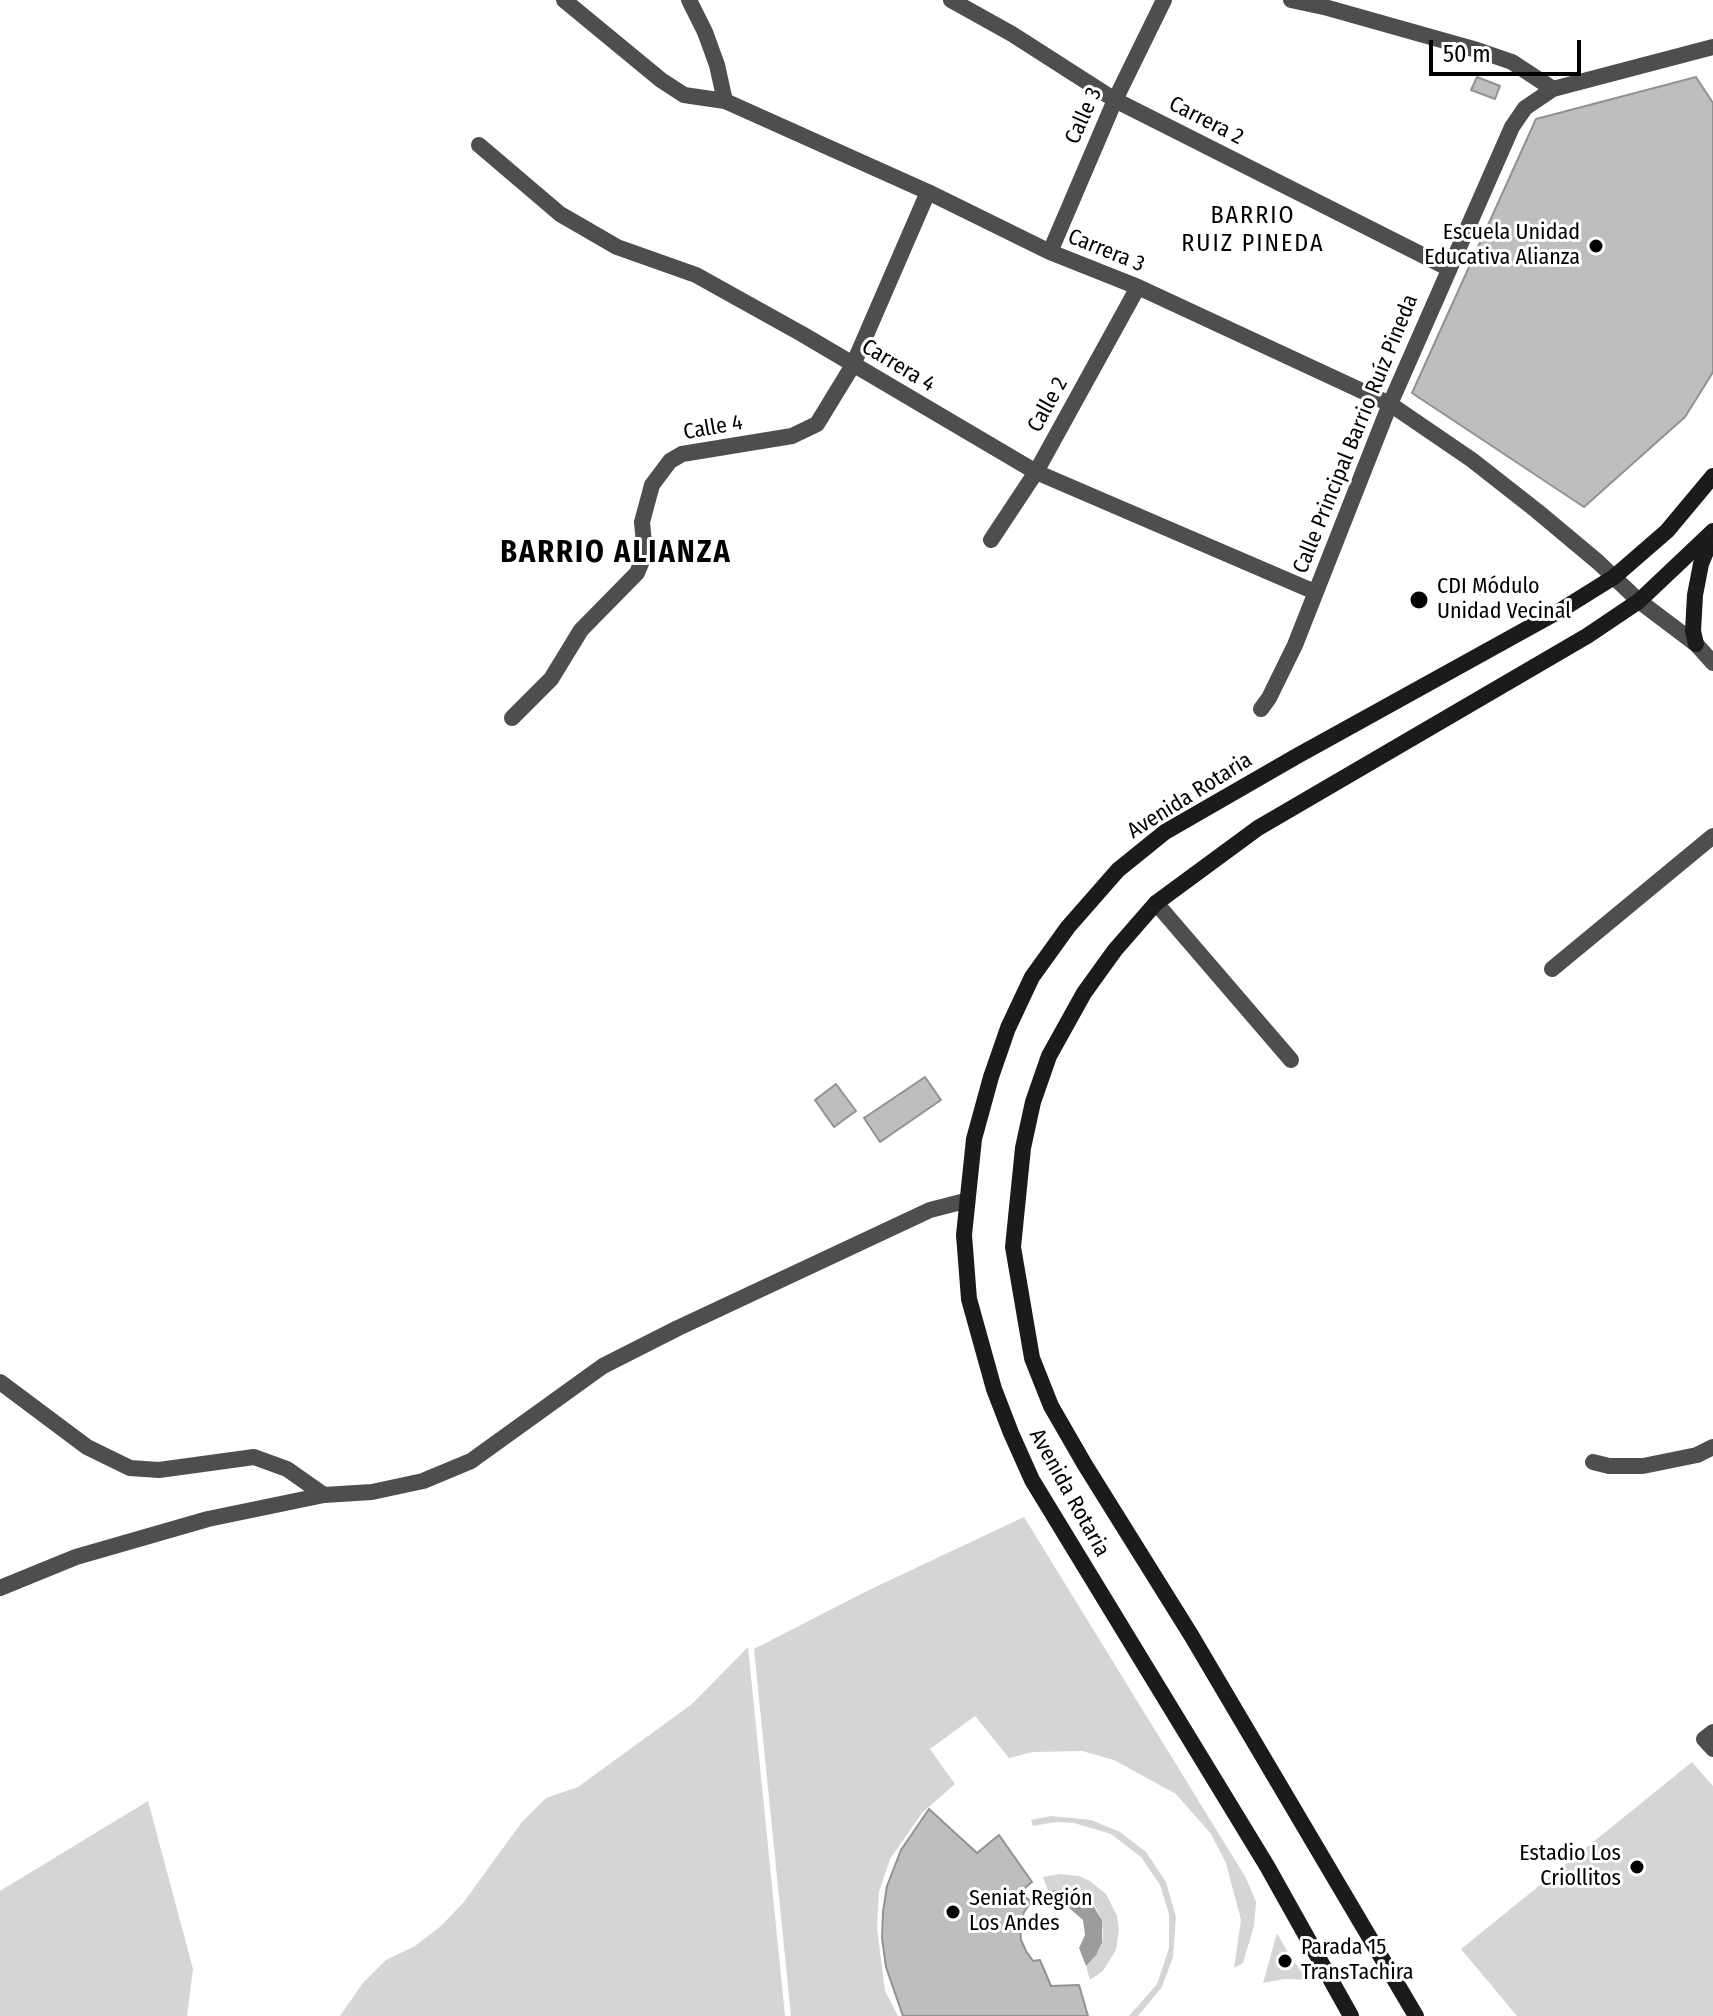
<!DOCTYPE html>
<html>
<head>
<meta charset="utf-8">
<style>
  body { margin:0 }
  #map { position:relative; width:1713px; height:2016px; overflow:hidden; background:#fff; font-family:"Fira Sans Condensed",sans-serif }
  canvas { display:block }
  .scale { position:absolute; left:1429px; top:40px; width:152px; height:36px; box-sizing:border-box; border:4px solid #000; border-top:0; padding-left:10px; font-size:24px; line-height:28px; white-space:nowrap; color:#000; -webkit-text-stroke:6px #fff; paint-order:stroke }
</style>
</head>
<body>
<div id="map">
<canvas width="1713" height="2016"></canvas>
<div class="scale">50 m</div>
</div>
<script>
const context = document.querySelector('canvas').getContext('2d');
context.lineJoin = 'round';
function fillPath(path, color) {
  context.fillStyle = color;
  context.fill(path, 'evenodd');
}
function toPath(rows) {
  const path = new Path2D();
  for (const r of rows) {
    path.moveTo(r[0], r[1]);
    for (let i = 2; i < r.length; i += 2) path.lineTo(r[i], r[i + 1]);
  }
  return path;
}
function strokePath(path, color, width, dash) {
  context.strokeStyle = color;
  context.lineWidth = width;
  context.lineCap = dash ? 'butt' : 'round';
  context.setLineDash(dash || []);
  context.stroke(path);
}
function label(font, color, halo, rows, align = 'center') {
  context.font = font + ' "Fira Sans Condensed",sans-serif';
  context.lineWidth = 6;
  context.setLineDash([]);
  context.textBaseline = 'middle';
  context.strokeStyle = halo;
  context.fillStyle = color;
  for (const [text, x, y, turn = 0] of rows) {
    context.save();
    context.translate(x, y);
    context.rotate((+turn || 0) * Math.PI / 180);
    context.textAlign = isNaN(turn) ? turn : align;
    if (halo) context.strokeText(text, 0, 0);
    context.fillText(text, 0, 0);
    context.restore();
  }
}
const green = toPath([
  [1024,1517,1246,1878,1256,1902,1254,1926,1243,1963,1234,1968,1241,1920,1226,1863,1211,1834,1176,1794,1114,1760,1082,1751,1033,1752,1009,1758,975,1716,930,1749,955,1784,922,1813,890,1859,879,1892,877,1928,885,1991,898,2016,791,2016,754,1649,869,1590],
  [748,1647,785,2016,340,2016,362,1984,386,1960,415,1946,441,1926,463,1903,522,1822,546,1798,578,1787,692,1704],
  [1692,1762,1713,1786,1713,2016,1517,2016,1461,1949],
  [148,1801,193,1969,187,2016,0,2016,0,1891],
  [1051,1816,1091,1820,1120,1832,1146,1852,1166,1882,1176,1917,1173,1957,1162,1987,1138,2016,1129,2016,1157,1984,1169,1948,1169,1914,1160,1885,1141,1857,1111,1834,1074,1823,1056,1822,1033,1826,1031,1820],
  [1059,1874,1079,1876,1090,1881,1106,1894,1117,1916,1119,1929,1116,1950,1103,1971,1090,1980,1086,1966,1099,1950,1103,1938,1102,1920,1094,1904,1082,1894,1062,1889,1048,1891,1043,1877],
  [1277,1933,1290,1956,1308,1980,1285,1979,1263,1983]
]);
const water = toPath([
  [1063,1889,1075,1891,1089,1899,1102,1920,1102,1943,1096,1955,1086,1966,1079,1948,1085,1935,1083,1920,1069,1908,1054,1908,1048,1891]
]);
const building = toPath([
  [1477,77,1500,86,1495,99,1471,90,1477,77],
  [1696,77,1713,103,1713,372,1685,417,1584,507,1412,393,1536,119,1696,77],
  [925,1077,941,1100,880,1142,864,1118,925,1077],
  [836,1084,856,1111,834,1127,815,1100,836,1084],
  [929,1809,977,1853,999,1835,1032,1882,1020,1892,1031,1902,1024,1912,1020,1926,1021,1940,1026,1951,1033,1961,1040,1960,1051,1986,1079,1985,1088,2016,903,2016,886,1967,882,1938,883,1912,887,1886,901,1850,929,1809]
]);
const minor = toPath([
  [564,0,661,80,684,95,725,101,928,192,1050,252,1138,287,1390,404,1472,460,1537,511,1598,562,1639,601,1696,644,1713,663],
  [689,0,705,32,717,65,725,101],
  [951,0,1012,34,1115,100,1448,268],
  [1291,0,1328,8,1477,50,1512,62,1553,89],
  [479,145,560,214,617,247,696,275,802,334,1036,472,1315,592],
  [1050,252,1115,100,1164,0],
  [991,540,1036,472,1138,287],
  [1261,709,1269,698,1295,645,1390,404,1512,127,1525,108,1553,89,1713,47],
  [512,718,551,679,581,630,637,573,645,554,642,522,652,485,670,461,682,454,792,436,817,424,853,365,928,192],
  [1156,903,1291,1060],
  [1552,969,1713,836],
  [0,1382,87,1447,130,1468,159,1470,254,1457,287,1469,324,1495],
  [1593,1462,1609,1466,1643,1466,1697,1455,1713,1447],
  [0,1588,76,1557,208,1519,324,1495,372,1492,423,1481,471,1461,603,1366,678,1328,930,1210,965,1201],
  [1713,1732,1704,1739,1713,1749]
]);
const secondary = toPath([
  [1696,644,1693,631,1695,595,1701,564,1712,537],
  [1351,2016,1267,1866,1032,1480,1011,1433,994,1389,969,1299,964,1235,974,1139,991,1077,1008,1028,1032,977,1068,927,1118,870,1165,832,1297,756,1561,610,1614,577,1667,531,1713,476],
  [1416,2016,1191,1635,1085,1465,1051,1406,1032,1358,1013,1247,1023,1148,1033,1102,1049,1056,1084,993,1115,950,1156,903,1258,828,1587,636,1639,601,1713,531]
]);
const markers = [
  [1596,246,8,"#000"],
  [1419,600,10,"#000"],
  [1637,1867,8,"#000"],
  [953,1912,8,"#000"],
  [1285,1961,8,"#000"]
];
const streetNames = [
  ["Calle 3",1084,116,-66],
  ["Carrera 2",1206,121,27],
  ["Carrera 3",1106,251,22],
  ["Carrera 4",898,366,31],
  ["Calle 2",1048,405,-61],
  ["Calle 4",713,428,-10],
  ["Calle Principal Barrio Ruíz Pineda",1356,434,-68],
  ["Avenida Rotaria",1190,796,-32],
  ["Avenida Rotaria",1069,1493,61]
];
const poiNames = [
  ["Escuela Unidad",1580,233,"right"],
  ["Educativa Alianza",1580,258,"right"],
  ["CDI Módulo",1437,587],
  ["Unidad Vecinal",1437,612],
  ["Estadio Los",1621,1854,"right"],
  ["Criollitos",1621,1879,"right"],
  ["Seniat Región",969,1899],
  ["Los Andes",969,1924],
  ["Parada 15",1301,1948],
  ["TransTachira",1301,1973]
];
const neighbourhoodNames = [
  ["BARRIO",1253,216],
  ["RUIZ PINEDA",1253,244]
];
const districtNames = [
  ["BARRIO ALIANZA",616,554]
];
fillPath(green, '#d5d5d5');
fillPath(water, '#9c9c9c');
fillPath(building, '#bebebe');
strokePath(building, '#929292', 2);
strokePath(minor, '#4e4e4e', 16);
strokePath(secondary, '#1b1b1b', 16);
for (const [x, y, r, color] of markers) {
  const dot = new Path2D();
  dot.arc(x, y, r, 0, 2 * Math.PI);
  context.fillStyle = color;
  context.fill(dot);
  strokePath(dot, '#fff', 3);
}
label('22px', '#000', '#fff', streetNames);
label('22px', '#000', '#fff', poiNames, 'left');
context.letterSpacing = '2px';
label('24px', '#000', '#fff', neighbourhoodNames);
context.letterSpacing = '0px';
context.letterSpacing = '2px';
label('bold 30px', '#000', '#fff', districtNames);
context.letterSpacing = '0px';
</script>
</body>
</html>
